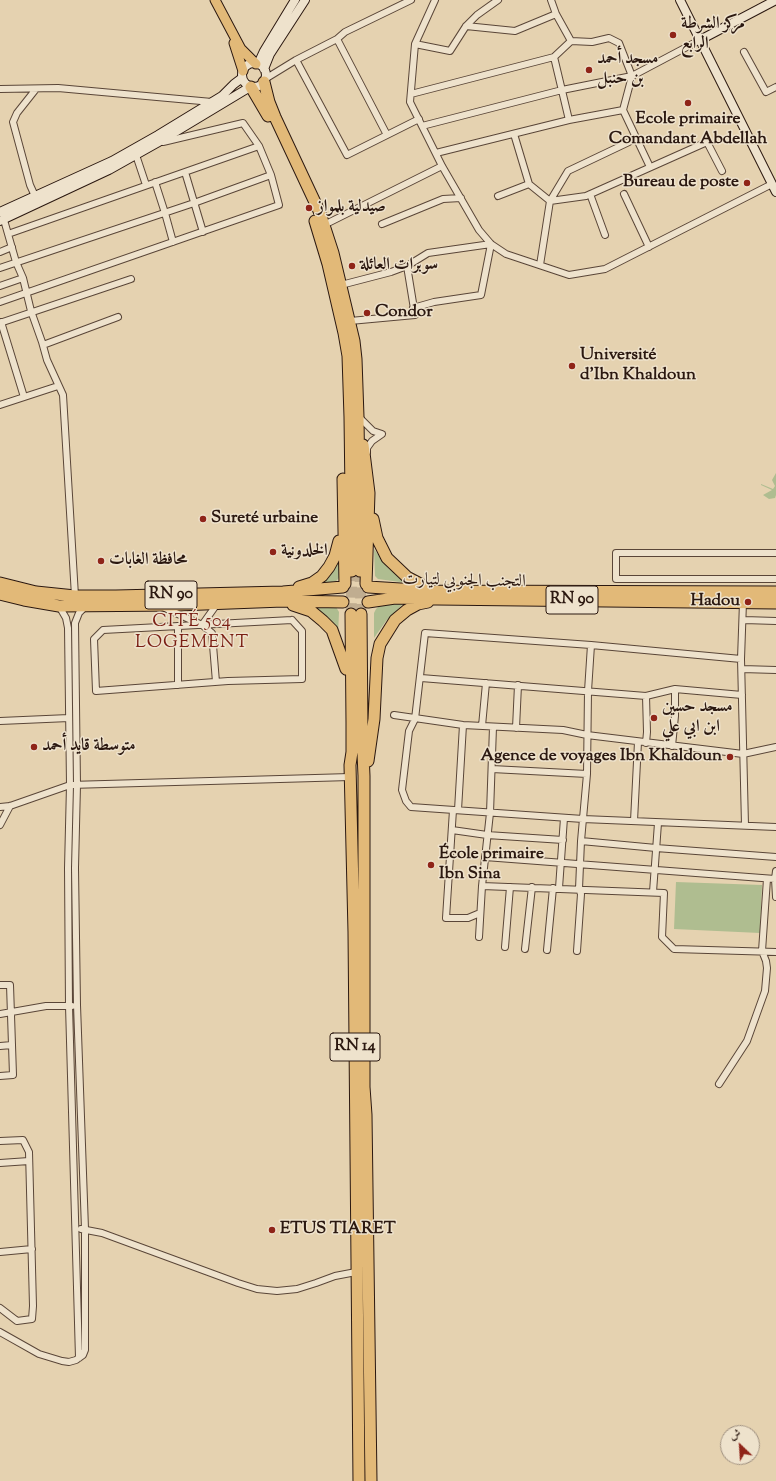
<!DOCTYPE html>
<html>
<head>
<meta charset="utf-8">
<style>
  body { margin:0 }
  #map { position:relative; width:776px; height:1481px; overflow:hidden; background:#e5d2b0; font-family:"Sorts Mill Goudy",Amiri,serif }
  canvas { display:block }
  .north { position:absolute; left:720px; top:1425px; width:40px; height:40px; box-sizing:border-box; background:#eee2cc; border:1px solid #a09181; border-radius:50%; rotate:335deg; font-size:11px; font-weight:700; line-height:16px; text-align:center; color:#2b1810 }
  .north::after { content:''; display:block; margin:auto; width:14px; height:18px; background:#8f2418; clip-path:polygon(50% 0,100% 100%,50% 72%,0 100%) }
</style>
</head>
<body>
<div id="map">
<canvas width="776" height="1481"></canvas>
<div class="north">ش</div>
</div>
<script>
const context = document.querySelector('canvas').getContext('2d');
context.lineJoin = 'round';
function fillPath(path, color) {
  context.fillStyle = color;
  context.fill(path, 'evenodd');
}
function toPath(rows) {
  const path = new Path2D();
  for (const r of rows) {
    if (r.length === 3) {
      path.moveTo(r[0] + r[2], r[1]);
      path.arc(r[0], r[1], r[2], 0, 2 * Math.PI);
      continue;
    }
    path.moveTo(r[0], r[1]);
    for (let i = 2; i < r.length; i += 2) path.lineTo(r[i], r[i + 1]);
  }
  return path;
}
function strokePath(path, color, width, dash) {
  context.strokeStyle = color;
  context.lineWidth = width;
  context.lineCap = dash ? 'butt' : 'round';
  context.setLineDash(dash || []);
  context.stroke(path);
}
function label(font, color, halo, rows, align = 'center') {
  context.font = font + ' "Sorts Mill Goudy",Amiri,serif';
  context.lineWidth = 3;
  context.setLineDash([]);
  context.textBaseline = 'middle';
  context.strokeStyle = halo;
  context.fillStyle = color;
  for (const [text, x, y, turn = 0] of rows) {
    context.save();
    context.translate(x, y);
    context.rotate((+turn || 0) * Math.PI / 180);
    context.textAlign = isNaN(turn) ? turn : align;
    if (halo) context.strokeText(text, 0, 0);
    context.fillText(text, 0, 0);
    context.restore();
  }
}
const green = toPath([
  [776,473,776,495,775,498,769,499,763,495,772,490,761,485,761,484,773,489,775,486,772,480],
  [374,549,388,568,407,583,378,579,375,576],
  [339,561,339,578,336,581,319,585,329,577],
  [405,602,386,621,374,638,374,613,376,609,379,606],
  [309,604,336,607,339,612,338,636],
  [676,882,762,885,760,933,674,929]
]);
const highwayTunnel = toPath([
  [360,571,361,614],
  [351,614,352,571]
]);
const street = toPath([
  [435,0,415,44,410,102,442,166,479,230,491,244,506,254,569,275,605,269,772,184],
  [551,0,556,14,571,41],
  [466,26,515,31,556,14],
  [337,39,387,135],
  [415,44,450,51,466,26,477,15,498,0],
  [744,52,766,92,776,87],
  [296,60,347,155,419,119],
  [265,79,296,60,337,39,345,32,411,0],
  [0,89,58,88,212,102],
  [411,94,554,57],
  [569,120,554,57,571,41,592,42,609,38,619,43,632,76,623,110,650,167],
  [422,126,562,90,632,76,700,40],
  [514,134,529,184,550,201,586,196,707,142,722,171],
  [436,153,569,120,623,110],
  [136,155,146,185],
  [185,172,203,232],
  [155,182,165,213,173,242],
  [590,194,605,235],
  [624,194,649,247],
  [35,196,30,185,13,122,17,113,36,89],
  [498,196,529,184],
  [4,220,16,262,23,278,31,311,42,342,47,360,63,395,75,596],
  [382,224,443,199,461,198],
  [324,225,442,166],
  [8,234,259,146],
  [0,252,12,247],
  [540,265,550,201,568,171,629,142],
  [0,268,194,203,271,175],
  [341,285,391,272,407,266,428,253,491,244,481,295,434,302,413,308],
  [0,286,23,278],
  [0,302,279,205,271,175,259,146,243,123,163,142],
  [350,321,415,315,407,266],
  [1,322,24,397],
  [0,323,131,279],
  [43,345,118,317],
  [0,405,58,386],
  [359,417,373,431,382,434,372,441,367,448,367,452],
  [776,553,616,553,616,579,776,579],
  [743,602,741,659,745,825],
  [59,606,66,618,68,628,70,785,68,868,69,1006,79,1358],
  [165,608,202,625,212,633,216,682],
  [292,620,302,631,302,679,228,681,96,691,94,639,103,630,292,620],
  [744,620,776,621],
  [202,625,217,604],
  [178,626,178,685],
  [741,659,591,645,425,633,415,719,409,731,402,790,406,801,411,807,583,819,776,827],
  [742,669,776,670],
  [421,678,646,696,675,689,742,695],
  [646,696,647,732,646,743],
  [394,715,463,725,563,730,587,735,743,754,776,747],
  [0,721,69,718],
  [482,726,486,683],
  [516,728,518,685],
  [672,746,675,716,675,689],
  [492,769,587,774,581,841,579,889,581,894,577,951],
  [587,774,588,691,591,645],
  [0,807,10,806,70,785,350,777],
  [453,810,446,918,468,918,480,913],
  [458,810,463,725],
  [634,821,638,742],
  [0,825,10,806],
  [452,830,487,835,563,840],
  [581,841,656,848,776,857],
  [485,857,775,879,776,897],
  [775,879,776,871],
  [482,886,664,893,662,937,674,949,776,952],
  [559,888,564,818],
  [653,892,658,823],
  [479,937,482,886,490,813,493,727],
  [505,947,510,887],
  [525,949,532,887],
  [547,950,553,888],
  [0,985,10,985,13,1075,0,1076],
  [0,1014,46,1006,72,1006],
  [0,1046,12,1045],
  [719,1084,747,1041,765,991,767,968,766,961,762,951,767,879],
  [0,1141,23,1140,29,1152,33,1306,32,1319,17,1321,0,1308],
  [0,1163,29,1161],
  [81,1229,102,1233,238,1283,257,1289,277,1291,297,1289,316,1283,335,1276,356,1272],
  [0,1252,32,1249],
  [0,1332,39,1354,62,1361,69,1362,76,1360,83,1355,85,1350,85,1229,77,1005,75,868,77,785,75,623,79,613,85,607]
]);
const secondary = toPath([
  [680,0,776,192],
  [700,40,776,0],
  [254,75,12],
  [258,64,264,51,295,0],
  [264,69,270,54,305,0],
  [0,212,112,161,158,135,222,96,234,84,242,78],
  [0,221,109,170,157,143,250,87]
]);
const primary = toPath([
  [215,0,241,49,256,64],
  [234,43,243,71]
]);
const highway = toPath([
  [264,82,269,102,275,117,320,213,333,253,354,341,356,359,358,417,360,571],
  [251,87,268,116],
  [315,221,328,264,344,333,348,356,350,417,352,571],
  [363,445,369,493,366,584],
  [343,479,345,584],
  [373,519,377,538,387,558,407,577,428,588],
  [0,583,36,592,75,596,116,596,283,592,343,587],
  [299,587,312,583,322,576,329,567,335,556,339,541],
  [368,587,433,591,776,592],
  [0,594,24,600,59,606,178,605,283,601,343,602],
  [368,602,395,598,437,599,776,603],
  [293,605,311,611,323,621,332,630,346,669],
  [351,614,352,723,352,752,350,765,354,932,359,1481],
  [361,614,362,731,364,776,364,1087,366,1115,371,1481],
  [368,761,374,719,377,658,380,644,395,620,407,610,418,604,428,602]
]);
const markers = [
  [673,35,4,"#8f2418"],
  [589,70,4,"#8f2418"],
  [688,103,4,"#8f2418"],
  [747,183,4,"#8f2418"],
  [309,208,4,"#8f2418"],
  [352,266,4,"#8f2418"],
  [367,313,4,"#8f2418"],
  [572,366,4,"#8f2418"],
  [203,519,4,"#8f2418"],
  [273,552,4,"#8f2418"],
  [101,561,4,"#8f2418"],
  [748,602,4,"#8f2418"],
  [654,718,4,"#8f2418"],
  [34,747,4,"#8f2418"],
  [730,757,4,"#8f2418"],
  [431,865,4,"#8f2418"],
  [272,1230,4,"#8f2418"]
];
const shields = [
  [171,595,52],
  [572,600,52],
  [355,1047,50]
];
const shieldNames = [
  ["RN 90",171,595],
  ["RN 90",572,600],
  ["RN 14",355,1047]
];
const poiNames = [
  ["مركز الشرطة",681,25],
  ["الرابع",681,45],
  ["مسجد أحمد",597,60],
  ["بن حنبل",597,80],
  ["Ecole primaire",688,120,"center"],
  ["Comandant Abdellah",688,140,"center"],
  ["Bureau de poste",739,183,"right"],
  ["صيدلية بلمواز",317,208],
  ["سوبرات العائلة",360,266],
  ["Condor",375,313],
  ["Université",580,356],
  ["d'Ibn Khaldoun",580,376],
  ["Sureté urbaine",211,519],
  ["الخلدونية",281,552],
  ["محافظة الغابات",109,561],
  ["Hadou",740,602,"right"],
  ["مسجد حسين",662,708],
  ["ابن ابي علي",662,728],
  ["متوسطة قايد أحمد",42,747],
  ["Agence de voyages Ibn Khaldoun",722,757,"right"],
  ["École primaire",439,855],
  ["Ibn Sina",439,875],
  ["ETUS TIARET",280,1230]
];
const streetNames = [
  ["التجنب الجنوبي لتيارت",464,582,1]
];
const neighbourhoodNames = [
  ["CITÉ 504",192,623],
  ["LOGEMENT",192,644]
];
fillPath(green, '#afbd90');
strokePath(highwayTunnel, '#c0ad90', 11, [11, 5.5]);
strokePath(street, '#5a4638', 8);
strokePath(secondary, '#2b1810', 10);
strokePath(primary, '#2b1810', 11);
strokePath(highway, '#2b1810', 13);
strokePath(street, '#eee2cc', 6);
strokePath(secondary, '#eee2cc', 8);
strokePath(primary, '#e2b978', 9);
strokePath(highway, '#e2b978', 11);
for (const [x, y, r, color] of markers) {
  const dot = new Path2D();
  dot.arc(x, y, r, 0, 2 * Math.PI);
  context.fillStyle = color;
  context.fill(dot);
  strokePath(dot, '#eee2cc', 1.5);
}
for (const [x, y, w] of shields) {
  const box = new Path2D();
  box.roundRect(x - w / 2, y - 14, w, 28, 3);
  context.fillStyle = '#eee2cc';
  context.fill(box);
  strokePath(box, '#2b1810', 1);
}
label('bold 16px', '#2b1810', null, shieldNames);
label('bold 17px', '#2b1810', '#eee2cc', poiNames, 'left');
label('17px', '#2b1810', '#eee2cc', streetNames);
context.letterSpacing = '1px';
label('18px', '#7a1f14', '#eee2cc', neighbourhoodNames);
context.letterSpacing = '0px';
</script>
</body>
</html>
